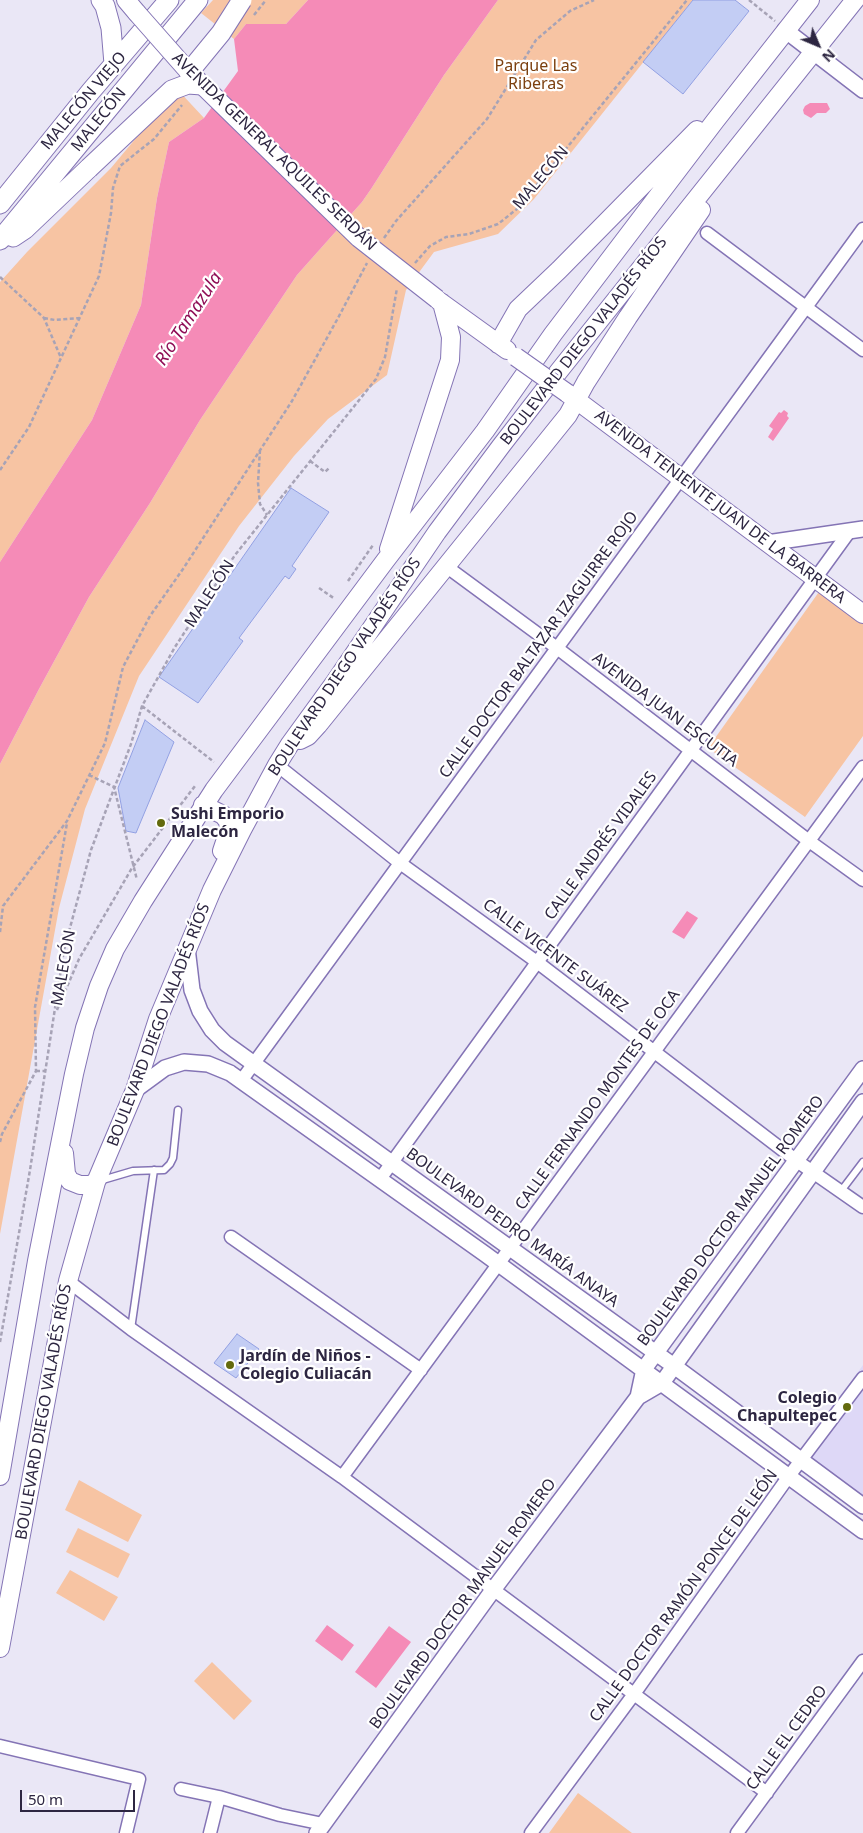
<!DOCTYPE html>
<html>
<head>
<meta charset="utf-8">
<style>
  body { margin:0 }
  #map { position:relative; width:863px; height:1833px; overflow:hidden; background:#eae7f6; font-family:"Noto Sans",sans-serif }
  canvas { display:block }
  .north { position:absolute; left:793px; top:20px; width:50px; height:50px; -webkit-text-stroke:4px #fff; paint-order:stroke; rotate:135deg; font-size:14px; font-weight:700; line-height:20px; text-align:center; color:#2d2641 }
  .north::after { content:''; display:block; margin:auto; width:18px; height:22px; background:#2d2641; clip-path:polygon(50% 0,100% 100%,50% 72%,0 100%) }
  .scale { position:absolute; left:20px; top:1790px; width:115px; height:22px; box-sizing:border-box; border:2px solid #2d2641; border-top:0; padding-left:6px; font-size:15px; line-height:18px; white-space:nowrap; color:#2d2641; -webkit-text-stroke:4px #fff; paint-order:stroke }
</style>
</head>
<body>
<div id="map">
<canvas width="863" height="1833"></canvas>
<div class="north">N</div>
<div class="scale">50 m</div>
</div>
<script>
const context = document.querySelector('canvas').getContext('2d');
context.lineJoin = 'round';
function fillPath(path, color) {
  context.fillStyle = color;
  context.fill(path, 'evenodd');
}
function toPath(rows) {
  const path = new Path2D();
  for (const r of rows) {
    path.moveTo(r[0], r[1]);
    for (let i = 2; i < r.length; i += 2) path.lineTo(r[i], r[i + 1]);
  }
  return path;
}
function strokePath(path, color, width, dash) {
  context.strokeStyle = color;
  context.lineWidth = width;
  context.lineCap = dash ? 'butt' : 'round';
  context.setLineDash(dash || []);
  context.stroke(path);
}
function label(font, color, halo, rows, align = 'center') {
  context.font = font + ' "Noto Sans",sans-serif';
  context.lineWidth = 4.5;
  context.setLineDash([]);
  context.textBaseline = 'middle';
  context.strokeStyle = halo;
  context.fillStyle = color;
  for (const [text, x, y, turn = 0] of rows) {
    context.save();
    context.translate(x, y);
    context.rotate((+turn || 0) * Math.PI / 180);
    context.textAlign = isNaN(turn) ? turn : align;
    if (halo) context.strokeText(text, 0, 0);
    context.fillText(text, 0, 0);
    context.restore();
  }
}
const built = toPath([
  [863,1365,863,1496,801,1450]
]);
const green = toPath([
  [213,0,308,0,286,24,246,24,234,39,201,13],
  [498,0,693,0,534,199,498,234,434,252,406,290,387,375,328,419,294,456,239,526,139,676,85,809,59,908,0,1234,0,764,39,689,89,597,150,503,200,420,297,275,362,202,371,189,444,75],
  [177,89,204,118,169,142,157,198,141,305,92,420,0,562,0,282,27,252,111,168],
  [821,589,863,619,863,736,805,817,708,748],
  [79,1480,142,1515,128,1542,65,1510],
  [78,1528,130,1554,118,1578,66,1552],
  [70,1570,118,1597,104,1621,56,1593],
  [212,1662,252,1701,234,1720,194,1681],
  [578,1793,632,1833,549,1833]
]);
const water = toPath([
  [308,0,498,0,444,75,371,189,362,202,297,275,200,420,150,503,89,597,39,689,0,764,0,562,92,420,141,305,157,198,169,142,204,118,238,71,234,39,246,24,286,24],
  [810,103,827,103,830,109,826,113,817,113,811,118,804,114,803,110,805,106],
  [784,410,788,413,787,416,789,418,773,441,768,437,773,429,769,426,779,412,781,413],
  [687,911,698,918,684,939,672,932],
  [327,1625,354,1645,342,1661,315,1641],
  [389,1626,411,1642,376,1688,355,1672]
]);
const building = toPath([
  [693,0,735,0,749,11,683,94,643,62,693,0],
  [291,488,329,512,292,566,296,569,289,579,285,576,239,638,243,641,198,703,159,677,291,488],
  [145,720,174,742,136,833,126,831,118,788,145,720],
  [237,1334,259,1349,236,1378,214,1363,237,1334]
]);
const path = toPath([
  [749,0,775,21],
  [254,15,266,0],
  [384,238,396,221,487,119,536,40,570,11,594,0],
  [415,263,430,246,446,237,469,234,498,224,517,209,687,0],
  [0,277,44,318,61,358],
  [44,318,55,320,79,318],
  [260,450,258,483,260,504,267,515],
  [310,461,325,472,330,467],
  [0,470,29,427,99,276,111,213,113,188,120,166,154,139,182,105],
  [348,581,373,545],
  [319,588,335,599],
  [142,706,214,762],
  [89,775,114,787,137,880],
  [0,932,3,906,67,821,105,743,123,667,150,616,183,569,292,401,338,318,367,263],
  [57,1010,79,959,132,868,195,786],
  [36,1071,46,1071],
  [0,1142,2,1134,36,1071,35,1007,67,823],
  [0,1342,30,1170,64,950,91,850,131,744,142,706,175,647,235,555,376,379,385,357,397,288]
]);
const service = toPath([
  [99,1181,133,1171,164,1170,170,1164,173,1158,178,1110],
  [841,1191,863,1162],
  [131,1329,154,1170]
]);
const minor = toPath([
  [707,233,863,350],
  [447,567,557,648,809,841,863,880],
  [277,765,400,863,537,962,797,1161,863,1207],
  [241,1081,863,229],
  [380,1179,849,532],
  [231,1237,421,1370],
  [68,1281,131,1329,342,1477,767,1793],
  [342,1477,863,767],
  [0,1746,139,1779,126,1833],
  [181,1789,219,1797,280,1815,323,1824],
  [210,1833,219,1797],
  [531,1833,634,1694,789,1476,863,1378],
  [737,1833,863,1661]
]);
const tertiary = toPath([
  [785,30,863,90],
  [767,543,863,529],
  [187,948,192,990,200,1011,212,1030,225,1043,674,1366,863,1506],
  [135,1090,165,1068,184,1062,208,1064,230,1073,485,1254,863,1531],
  [638,1397,644,1369,863,1069],
  [317,1833,493,1590,638,1397,662,1383,863,1102]
]);
const secondary = toPath([
  [126,0,137,13],
  [439,301,507,350],
  [498,344,518,309,559,270,697,130],
  [567,393,863,614],
  [389,549,450,360,451,337,442,303],
  [300,740,308,736,318,725,568,415,586,382,628,317,701,210],
  [203,805,223,815,228,821,229,830,222,851],
  [64,1153,66,1174,70,1181,80,1185,90,1185,96,1182],
  [0,1476,37,1261,74,1074,85,1028,99,986,115,949,143,901,214,790,385,561,485,431,553,334,715,121,810,0],
  [0,1648,68,1281,96,1182,135,1090,158,1019,212,890,242,830,277,765,290,744,335,682,437,532,501,446,559,371,855,0]
]);
const primary = toPath([
  [101,0,105,6,111,28,114,64],
  [0,204,91,91,169,0],
  [13,237,25,229,89,168],
  [0,240,198,0]
]);
const secondaryBridge = toPath([
  [137,13,189,72,359,238,437,299],
  [516,357,567,393]
]);
const primaryBridge = toPath([
  [189,72,221,33,242,0],
  [89,168,172,90,188,84,202,85]
]);
const markers = [
  [161,823,5,"#636a0d"],
  [230,1365,5,"#636a0d"],
  [847,1407,5,"#636a0d"]
];
const parkNames = [
  ["Parque Las",536,66],
  ["Riberas",536,84]
];
const streetNames = [
  ["MALECÓN VIEJO",84,101,-50],
  ["MALECÓN",99,120,-51],
  ["AVENIDA GENERAL AQUILES SERDÁN",274,152,44],
  ["MALECÓN",541,178,-50],
  ["BOULEVARD DIEGO VALADÉS RÍOS",584,341,-52],
  ["AVENIDA TENIENTE JUAN DE LA BARRERA",720,507,37],
  ["MALECÓN",210,594,-57],
  ["CALLE DOCTOR BALTAZAR IZAGUIRRE ROJO",539,645,-54],
  ["BOULEVARD DIEGO VALADÉS RÍOS",345,667,-56],
  ["AVENIDA JUAN ESCUTIA",665,710,37],
  ["CALLE ANDRÉS VIDALES",601,846,-54],
  ["CALLE VICENTE SUÁREZ",555,956,37],
  ["MALECÓN",64,968,-80],
  ["BOULEVARD DIEGO VALADÉS RÍOS",159,1025,-69],
  ["CALLE FERNANDO MONTES DE OCA",598,1100,-54],
  ["BOULEVARD DOCTOR MANUEL ROMERO",731,1221,-54],
  ["BOULEVARD PEDRO MARÍA ANAYA",512,1228,36],
  ["BOULEVARD DIEGO VALADÉS RÍOS",44,1412,-80],
  ["CALLE DOCTOR RAMÓN PONCE DE LEÓN",684,1596,-54],
  ["BOULEVARD DOCTOR MANUEL ROMERO",463,1604,-54],
  ["CALLE EL CEDRO",787,1738,-54]
];
const poiNames = [
  ["Sushi Emporio",171,814],
  ["Malecón",171,832],
  ["Jardín de Niños -",240,1356],
  ["Colegio Culiacán",240,1374],
  ["Colegio",837,1398,"right"],
  ["Chapultepec",837,1416,"right"]
];
const waterNames = [
  ["Río Tamazula",189,319,-57]
];
fillPath(built, '#ded8f7');
fillPath(green, '#f7c4a3');
fillPath(water, '#f58bb7');
fillPath(building, '#c3cdf4');
strokePath(building, '#92a0e2', 1);
strokePath(service, '#8474b5', 9);
strokePath(minor, '#8474b5', 15);
strokePath(tertiary, '#8474b5', 18);
strokePath(secondary, '#8474b5', 20);
strokePath(primary, '#8474b5', 21);
strokePath(path, '#a7a3b6', 2.5, [4, 2.5]);
strokePath(service, '#fff', 6);
strokePath(minor, '#fff', 12);
strokePath(tertiary, '#fff', 15);
strokePath(secondary, '#fff', 18);
strokePath(primary, '#fff', 19);
strokePath(secondaryBridge, '#8474b5', 20, []);
strokePath(primaryBridge, '#8474b5', 21, []);
strokePath(secondaryBridge, '#fff', 18);
strokePath(primaryBridge, '#fff', 19);
for (const [x, y, r, color] of markers) {
  const dot = new Path2D();
  dot.arc(x, y, r, 0, 2 * Math.PI);
  context.fillStyle = color;
  context.fill(dot);
  strokePath(dot, '#fff', 2);
}
label('16px', '#7c400f', '#fff', parkNames);
label('16px', '#2d2641', '#fff', streetNames);
label('bold 16px', '#2d2641', '#fff', poiNames, 'left');
label('italic 18px', '#8f0e56', '#fff', waterNames);
</script>
</body>
</html>
